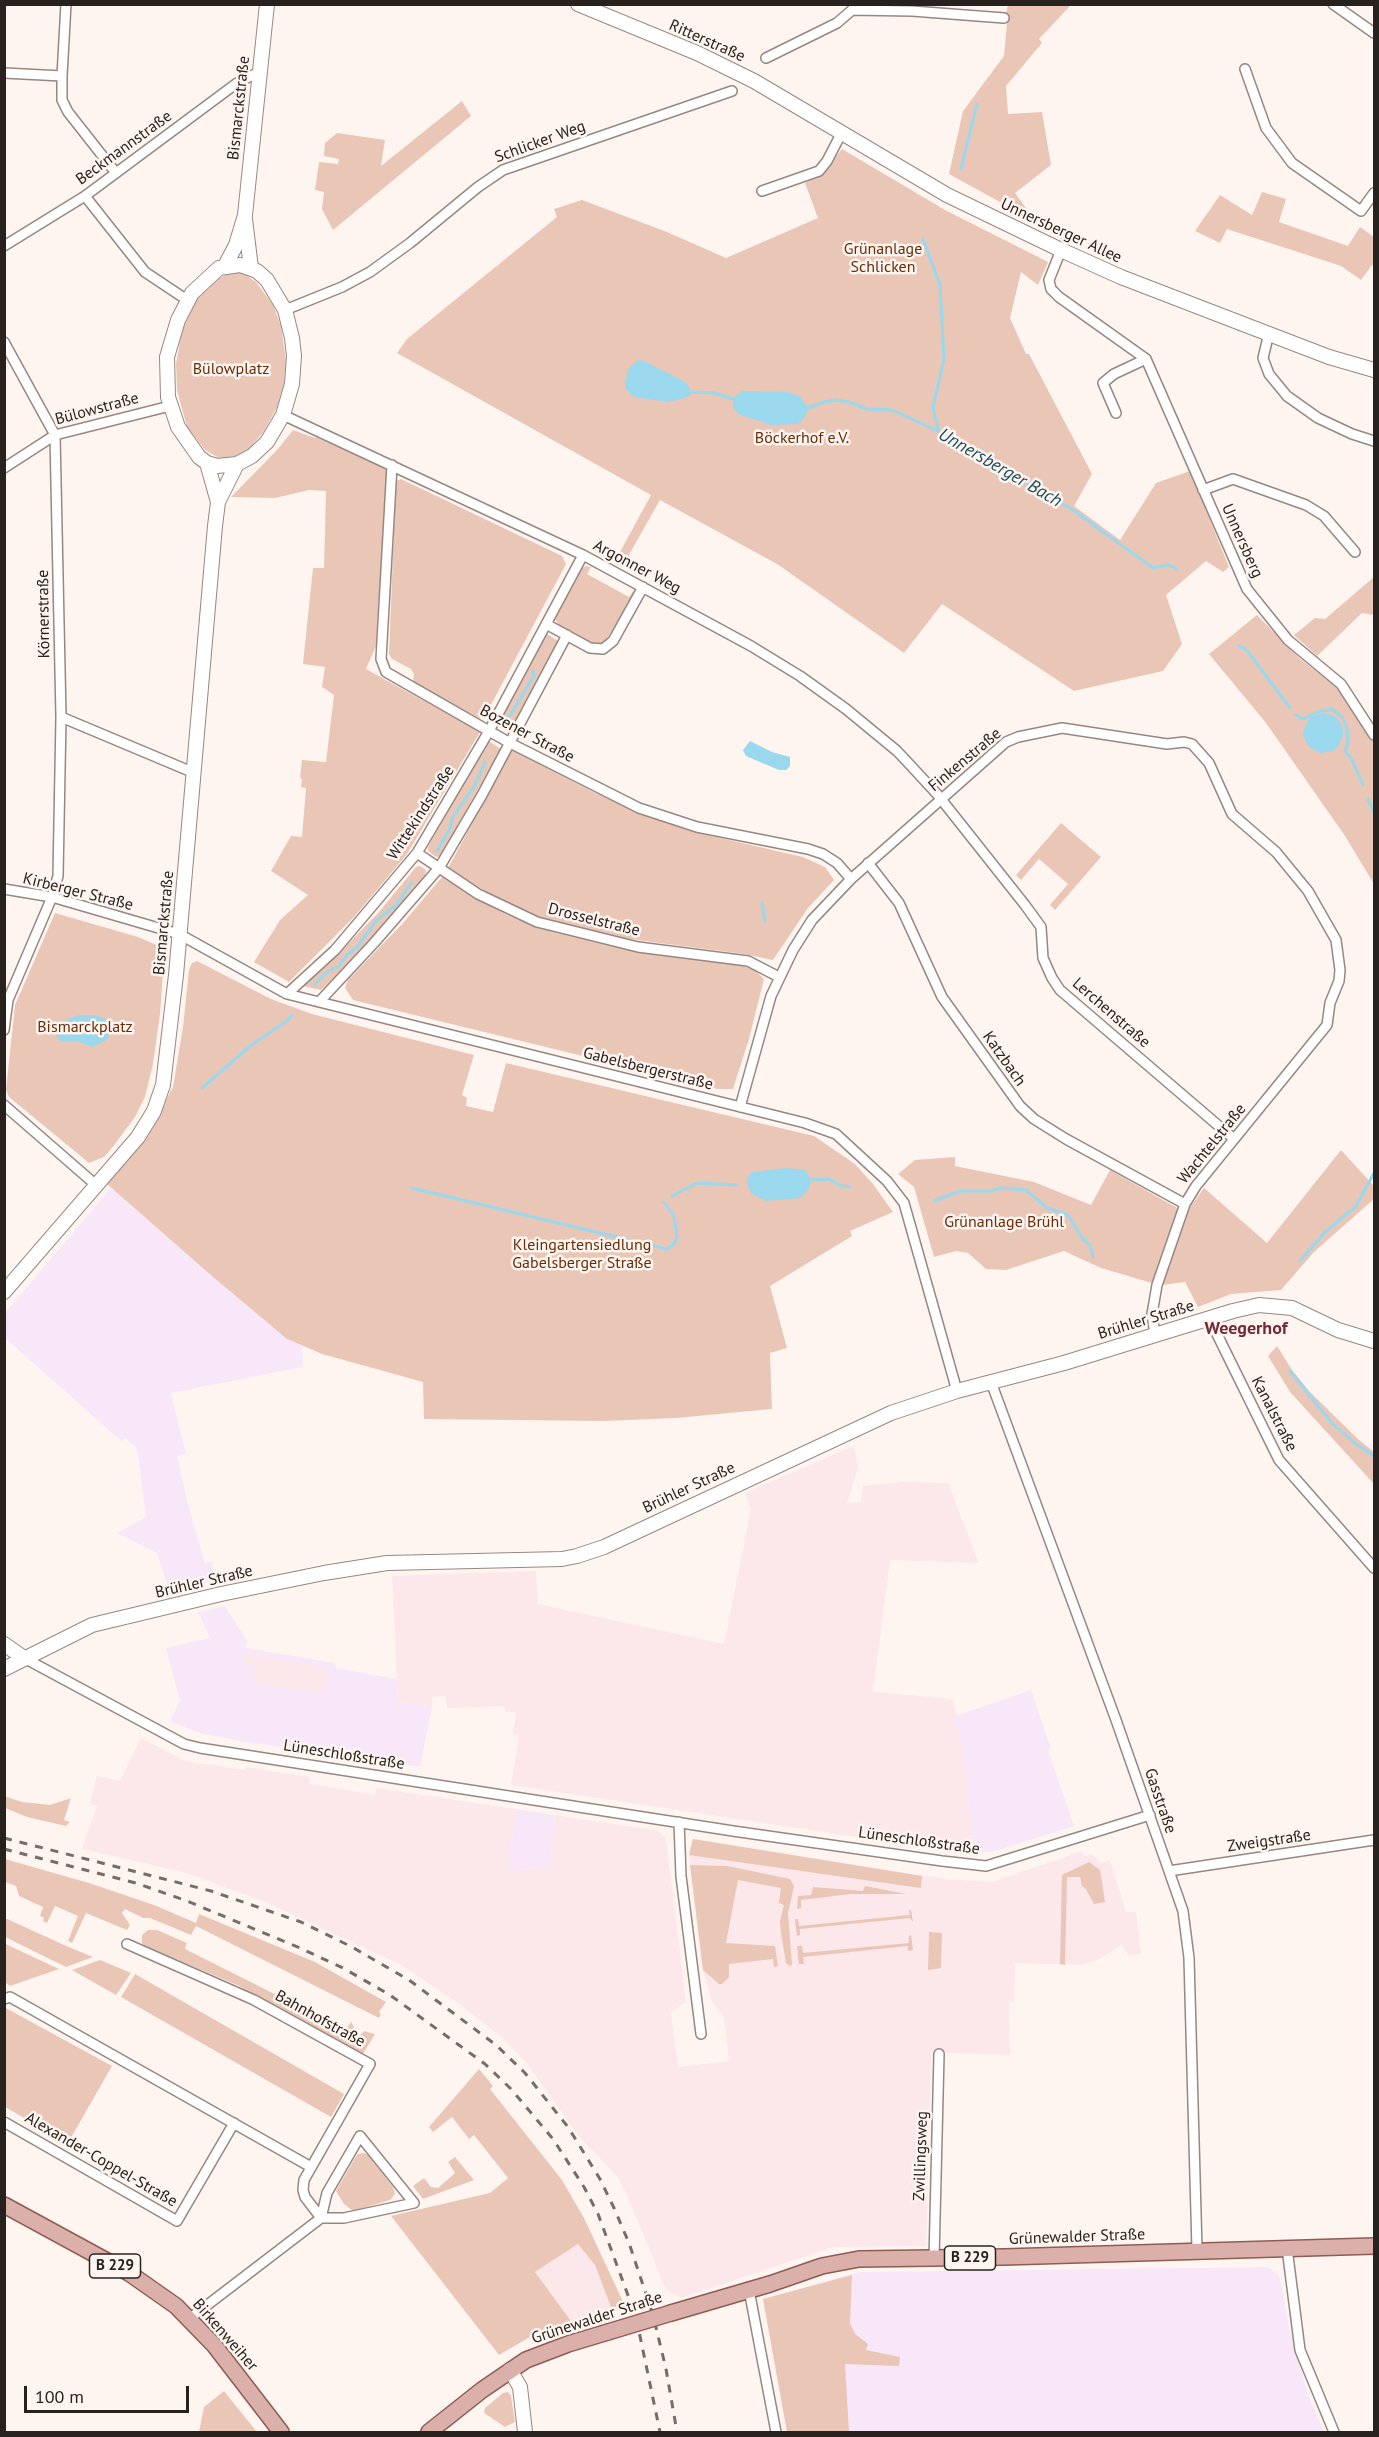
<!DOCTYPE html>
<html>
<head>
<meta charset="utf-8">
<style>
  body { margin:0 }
  #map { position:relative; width:1379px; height:2437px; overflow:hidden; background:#fff5f0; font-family:"PT Sans",sans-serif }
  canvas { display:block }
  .frame { position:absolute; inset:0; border:6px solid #28221f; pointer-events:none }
  .scale { position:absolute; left:24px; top:2386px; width:165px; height:27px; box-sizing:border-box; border:3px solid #28221f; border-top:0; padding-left:8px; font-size:18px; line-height:21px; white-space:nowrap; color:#28221f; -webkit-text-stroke:4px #fff5f0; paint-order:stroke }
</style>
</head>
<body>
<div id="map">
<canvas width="1379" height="2437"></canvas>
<div class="frame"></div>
<div class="scale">100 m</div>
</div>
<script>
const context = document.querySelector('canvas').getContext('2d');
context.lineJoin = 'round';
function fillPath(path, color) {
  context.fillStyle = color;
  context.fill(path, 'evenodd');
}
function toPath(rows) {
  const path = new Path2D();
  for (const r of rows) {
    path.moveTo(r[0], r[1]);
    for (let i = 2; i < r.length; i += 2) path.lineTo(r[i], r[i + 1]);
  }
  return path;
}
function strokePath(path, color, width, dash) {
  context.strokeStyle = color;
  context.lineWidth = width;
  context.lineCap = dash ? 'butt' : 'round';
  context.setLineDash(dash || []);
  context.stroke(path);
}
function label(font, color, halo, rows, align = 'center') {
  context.font = font + ' "PT Sans",sans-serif';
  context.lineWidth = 5;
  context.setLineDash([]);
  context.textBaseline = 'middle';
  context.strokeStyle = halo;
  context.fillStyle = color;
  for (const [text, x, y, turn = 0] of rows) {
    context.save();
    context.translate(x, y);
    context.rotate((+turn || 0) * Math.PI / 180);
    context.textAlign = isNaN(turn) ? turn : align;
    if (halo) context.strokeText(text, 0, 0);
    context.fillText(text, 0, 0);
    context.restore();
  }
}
const commercial = toPath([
  [111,1188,269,1324,287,1339,302,1346,303,1367,171,1393,186,1454,177,1456,190,1512,205,1563,212,1562,216,1580,170,1593,157,1553,117,1533,146,1517,137,1448,125,1438,121,1441,5,1338,4,1314],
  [225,1606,247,1641,246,1648,335,1663,336,1668,397,1679,398,1702,432,1708,420,1767,240,1741,196,1732,170,1721,180,1701,166,1648,210,1638,198,1612],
  [1031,1690,1051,1748,1048,1750,1074,1826,992,1852,976,1853,966,1790,967,1779,955,1716],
  [516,1809,555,1815,550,1867,507,1871],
  [1268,2267,1279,2275,1291,2337,1309,2397,1324,2432,787,2432,763,2299,859,2272]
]);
const industrial = toPath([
  [854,1446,858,1467,847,1503,861,1502,863,1486,902,1482,948,1483,979,1563,890,1560,873,1692,953,1699,967,1779,966,1790,976,1853,890,1842,511,1785,519,1736,513,1734,516,1712,505,1712,504,1706,447,1708,446,1696,432,1697,432,1708,398,1702,392,1576,536,1571,538,1604,724,1644,751,1509,745,1493],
  [244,1654,328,1667,324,1694,254,1683,256,1665,243,1663],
  [141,1738,185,1761,245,1770,246,1767,310,1777,309,1784,371,1794,375,1795,376,1788,516,1809,507,1871,550,1867,555,1815,659,1831,666,1839,686,2002,671,2012,678,2067,729,2061,724,2017,711,2000,703,1970,689,1855,693,1839,944,1879,992,1882,1082,1851,1084,1856,1092,1854,1101,1863,1110,1860,1126,1912,1136,1912,1141,1954,1128,1955,1122,1945,1098,1960,1081,1965,1015,1963,1014,2001,1009,2002,1010,2055,931,2052,926,2246,834,2247,681,2298,666,2290,633,2209,618,2177,580,2138,528,2065,503,2038,458,2003,401,1965,268,1903,183,1872,82,1849,97,1806,90,1803,97,1776,120,1781],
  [578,2244,595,2265,612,2310,571,2321,535,2272]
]);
const green = toPath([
  [1008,5,1071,5,1039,39,1042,43,1006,86,1008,114,1042,112,1051,165,1015,193,1029,212,1029,218,949,174,963,111,1004,56,1007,23,1004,22],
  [462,101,471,116,333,230,322,209,324,192,315,190,319,162,338,164,339,159,324,156,325,143,337,133,385,140,381,166],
  [842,149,945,210,1048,262,1038,285,1021,272,1010,318,1026,354,1029,354,1092,474,1074,506,1120,540,1156,483,1190,471,1229,567,1223,572,1206,561,1166,595,1182,644,1163,671,1074,691,942,604,904,653,777,564,660,500,622,567,614,563,651,495,397,353,407,339,557,217,554,209,582,200,667,232,726,258,818,218,805,183,823,174],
  [1262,192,1286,199,1279,222,1348,246,1360,227,1374,237,1374,266,1372,265,1361,280,1341,266,1227,229,1220,243,1195,231,1220,195,1252,215],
  [236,272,243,273,256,282,273,305,281,326,286,360,284,383,277,407,264,431,249,449,237,456,219,458,205,450,187,427,177,390,176,364,182,331,197,299,216,280,227,274],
  [293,430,315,438,315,437,387,468,376,646,366,669,480,732,407,854,354,917,289,982,254,962,280,920,308,895,271,871,291,836,302,837,306,788,301,787,302,779,300,778,302,760,326,762,334,695,322,687,325,667,303,664,313,568,324,568,326,491,309,490,275,498,231,497,278,449],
  [401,479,562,556,566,564,485,716,479,718,413,682,414,674,411,669,392,659,389,654,396,481],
  [586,566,591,567,587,574,629,597,634,590,633,597,603,645,595,646,559,626,555,619,556,614,581,569],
  [1374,577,1374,615,1362,613,1317,656,1294,635,1315,618,1325,619],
  [1257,615,1298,657,1336,687,1374,741,1374,884,1345,836,1266,723,1209,654],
  [547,634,560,642,510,732,496,725],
  [487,742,490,742,501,749,440,856,436,857,428,851,428,847],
  [512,750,593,792,653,818,703,834,803,857,825,867,834,880,808,908,773,960,744,954,622,938,548,920,525,912,498,899,448,868],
  [1061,823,1101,857,1055,910,1050,905,1068,884,1039,859,1021,880,1016,875],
  [420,866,426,870,425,877,357,956,321,990,303,986,339,953,379,912,416,867],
  [442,877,507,915,552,932,635,952,737,964,755,970,764,979,749,1039,733,1089,718,1089,353,1000,345,988,348,980,403,923],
  [55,913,138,937,159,946,162,952,163,972,160,1014,153,1064,145,1097,135,1117,112,1148,104,1157,89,1163,9,1097,6,1090,15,1005],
  [197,961,271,999,312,1014,474,1055,462,1095,467,1098,466,1106,493,1112,506,1063,814,1136,855,1164,873,1184,893,1212,850,1231,852,1236,770,1286,787,1348,770,1353,772,1409,676,1418,605,1421,424,1419,423,1382,322,1354,287,1339,212,1276,107,1184,152,1126,173,1087,183,1027,189,970,192,963],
  [1341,1150,1374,1186,1374,1199,1314,1252,1281,1290,1231,1294,1198,1307,1185,1282,1162,1285,1152,1283,1101,1268,1064,1251,1006,1270,986,1269,968,1253,956,1251,934,1257,914,1187,898,1174,915,1160,955,1157,955,1166,1034,1182,1091,1205,1110,1170,1186,1213,1204,1188,1267,1243],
  [1277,1346,1292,1370,1310,1392,1358,1439,1374,1452,1374,1484,1290,1392,1268,1356],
  [4,1796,22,1802,50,1805,71,1798,64,1820,70,1822,66,1826,27,1817,5,1808],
  [693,1839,922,1876,921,1888,689,1855],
  [5,1859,89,1883,154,1905,196,1923,199,1914,315,1962,386,2002,379,2012,381,2014,379,2018,196,1926,191,1935,150,1918,143,1918,125,1909,122,1913,130,1925,127,1930,86,1913,72,1943,68,1941,78,1916,55,1906,47,1923,43,1921,44,1918,40,1916,43,1907,19,1896,16,1886,5,1882],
  [1089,1862,1100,1870,1105,1902,1094,1904,1086,1889,1082,1886,1080,1877,1067,1877,1065,1965,1060,1964,1062,1875],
  [690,1865,727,1866,790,1879,794,1886,788,1913,792,1965,790,1966,786,1963,781,1933,780,1921,784,1905,779,1903,781,1888,738,1880,726,1943,775,1946,778,1966,774,1967,773,1959,729,1964,729,1977,722,1984,719,1984,703,1970],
  [865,1886,906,1894,851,1894,801,1900,801,1908,797,1909,798,1896,811,1895,813,1887,863,1891],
  [909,1910,911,1910,913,1922,910,1918,800,1929,800,1935,797,1936,795,1919,798,1919,799,1926,910,1915],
  [5,1918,64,1945,93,1957,66,1967,5,1937],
  [148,1930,157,1930,187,1943,185,1948,187,1950,346,2030,351,2022,354,2027,352,2033,358,2037,364,2031,375,2034,363,2054,237,1985,145,1946,142,1943,142,1935],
  [929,1932,942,1933,941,1968,928,1970],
  [911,1935,913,1950,908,1951,908,1946,803,1957,804,1964,799,1964,797,1946,802,1946,803,1953,909,1943,909,1936],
  [4,1943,14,1948,59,1969,10,1986,5,1982],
  [100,1960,131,1973,116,1995,72,1970],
  [135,1974,344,2094,331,2117,121,1997],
  [4,2007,112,2066,68,2143,5,2107],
  [479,2069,493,2086,490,2089,562,2180,584,2218,625,2306,612,2310,595,2265,578,2244,535,2272,571,2321,530,2337,499,2355,391,2216,490,2193,508,2178,474,2135,469,2139,452,2117,433,2132,429,2127],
  [364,2153,368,2155,393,2187,395,2194,390,2200,353,2211,344,2204,336,2191,355,2158,358,2154],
  [455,2157,474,2180,423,2199,413,2186,424,2178,431,2187,438,2188,455,2173,448,2162],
  [852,2275,850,2323,855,2334,868,2344,866,2350,900,2357,899,2366,845,2364,849,2432,787,2432,763,2299],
  [224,2391,257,2432,199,2432,204,2407],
  [508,2392,511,2396,515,2422,505,2427,484,2413,485,2408,503,2393]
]);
const water = toPath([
  [638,360,644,361,685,382,690,388,690,394,688,397,668,402,634,397,625,388,625,381,629,368],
  [742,391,787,392,799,396,809,408,804,418,798,424,771,425,741,415,733,409,733,399],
  [1323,713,1336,717,1343,728,1343,735,1338,747,1333,751,1320,753,1309,747,1303,735,1304,729,1310,717],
  [750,741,772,752,790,757,790,766,786,770,779,770,746,756,743,750],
  [80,1015,93,1015,104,1018,110,1028,108,1039,93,1047,77,1041,61,1042,56,1034,58,1028,68,1019],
  [787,1168,805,1170,811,1180,809,1189,800,1198,766,1201,752,1194,747,1185,748,1177,752,1172]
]);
const stream = toPath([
  [961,169,977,104],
  [923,239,940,285,944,359,933,407,938,430],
  [690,392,715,393,733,399],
  [809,408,824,402,836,400,849,402,867,409,892,410,938,431,1073,510,1153,568,1168,565,1177,569],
  [1238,646,1244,648,1249,653,1290,708],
  [1296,715,1303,719,1317,712,1332,709,1342,717,1347,728,1348,744,1345,751,1352,760,1363,785],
  [508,726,508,719,534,676,533,671],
  [1368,799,1374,812],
  [437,851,449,830,453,817,475,785,485,762],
  [762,902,765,922],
  [315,984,327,972,339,966,346,956,358,946,376,921,396,905,412,882],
  [202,1088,250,1046,287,1021,292,1015],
  [809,1180,829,1179,841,1186,850,1187],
  [412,1188,667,1249,675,1243,677,1236,674,1216,664,1202],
  [672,1196,697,1183,737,1185],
  [934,1201,961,1191,991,1191,1001,1188,1026,1190,1047,1208,1066,1214,1070,1218,1082,1238,1090,1245,1093,1257],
  [1300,1261,1323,1234,1356,1206,1374,1173],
  [1290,1371,1331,1422,1353,1442,1374,1456]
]);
const street = toPath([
  [1333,4,1374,33],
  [766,58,837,23,852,10,912,11,1004,18],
  [1245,69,1266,128,1292,163,1361,211,1374,193],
  [4,73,62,76,62,100,68,112,116,173],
  [62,76,66,4],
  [762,191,819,171,827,161,841,134],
  [85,196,145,272,187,300],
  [4,246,85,196,237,83,259,72],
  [1061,250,1049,280,1051,289,1059,297,1146,359,1247,589,1288,640,1341,684,1374,735],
  [285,310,342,287,370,272,410,243,478,187,503,170,732,91],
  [1269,333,1263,358,1269,374,1287,396,1318,418,1352,434,1374,441],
  [4,342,55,435,61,717,58,876,52,897,8,1000,4,1030],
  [1116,413,1103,383,1114,374,1146,359],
  [283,415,583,555,751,646,800,676,846,709,897,751,912,767,937,794,1025,905,1041,927,1043,958,1052,978,1060,990,1234,1139],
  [392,465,381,659,386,672,510,743,639,808,697,827,808,849,823,854,837,863,851,879],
  [4,468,55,435,170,406],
  [1203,490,1233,479,1306,505,1324,516,1355,552],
  [546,624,590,648,603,649,613,641,643,587],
  [61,717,192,772],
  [417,853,478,894,537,922,638,947,748,961,779,977],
  [868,863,899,903,942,997,1020,1106,1034,1119,1066,1139,1185,1204],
  [4,889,52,897,179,934,287,994,805,1123,836,1134,887,1181,904,1203,957,1391],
  [287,994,335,950,417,853,489,731,583,555],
  [319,1002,374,943,439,868,482,795,567,635],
  [4,1105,96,1185],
  [740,1107,771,996,793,950,812,920,851,879,1006,742,1018,737,1062,728,1167,744,1184,742,1192,744,1209,763,1232,814,1276,852,1308,891,1336,940,1340,970,1339,981,1330,1003,1327,1025,1196,1186,1185,1204,1157,1285,1152,1314,1155,1335],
  [1209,1318,1279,1460,1374,1568],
  [991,1382,1116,1720,1183,1911,1189,1958,1197,2250],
  [24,1658,184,1744,200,1748,733,1831,942,1861,986,1866,1150,1815],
  [679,1822,681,1876,701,2034],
  [1169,1871,1374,1840],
  [127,1944,254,2000,370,2064,304,2180,303,2190,305,2197,321,2218],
  [4,1999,10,1997,311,2167],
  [4,2122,177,2221,234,2123],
  [1287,2248,1300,2350,1334,2432],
  [934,2259,939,2054],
  [749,2290,776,2432],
  [189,2319,321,2218,344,2218,414,2203,360,2136,327,2193,321,2218]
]);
const secondary = toPath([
  [578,4,697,53,754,81,947,195,1061,250,1121,277,1243,324,1329,357,1374,370],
  [245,219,251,268],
  [240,265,257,271,267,280,285,310,292,338,294,356,292,384,283,415,267,442,252,456,237,464,217,466,207,463,199,457,178,427,168,397,167,357,178,320,192,293,219,268,240,265],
  [225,266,236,245,245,215,267,4],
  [207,463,218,502],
  [4,1292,138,1137,154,1111,163,1085,176,975,215,526,218,502,237,464],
  [4,1644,24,1658],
  [4,1669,92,1625,221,1594,324,1573,387,1563,562,1559,577,1556,604,1547,891,1413,957,1391,1064,1363,1233,1311,1259,1305,1292,1308,1338,1330,1374,1341],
  [510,2370,520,2387,525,2432]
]);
const primary = toPath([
  [4,2205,129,2273,176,2306,214,2345,281,2432],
  [671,2313,770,2284,822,2266,859,2259,1004,2257,1374,2246],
  [429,2432,482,2390,526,2360,568,2344,608,2332]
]);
const rail = toPath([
  [4,1838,211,1891,301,1922,352,1947,409,1980,496,2045,525,2073,568,2127,600,2179,614,2208,629,2243,653,2315,666,2369,677,2432],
  [4,1849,136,1883,187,1901,300,1948,343,1968,390,1995,485,2064,511,2089,553,2139,584,2187,598,2214,636,2317,660,2432]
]);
const primaryBridge = toPath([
  [608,2332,671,2313]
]);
const shields = [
  [970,2258,51],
  [115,2266,51]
];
const shieldNames = [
  ["B 229",970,2258],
  ["B 229",115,2266]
];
const streetNames = [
  ["Ritterstraße",707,41,24],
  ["Bismarckstraße",239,108,-84],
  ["Schlicker Weg",540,142,-20],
  ["Beckmannstraße",124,148,-36],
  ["Unnersberger Allee",1061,231,25],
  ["Bülowstraße",97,409,-15],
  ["Unnersberg",1242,541,66],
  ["Argonner Weg",637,567,28],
  ["Körnerstraße",44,614,-91],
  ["Bozener Straße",527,734,28],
  ["Finkenstraße",965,760,-40],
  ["Wittekindstraße",421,813,-57],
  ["Kirberger Straße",78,892,14],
  ["Drosselstraße",594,920,14],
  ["Bismarckstraße",164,923,-85],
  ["Lerchenstraße",1111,1013,41],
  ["Katzbach",1004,1059,55],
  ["Gabelsbergerstraße",648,1069,14],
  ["Wachtelstraße",1212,1144,-51],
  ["Brühler Straße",1146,1320,-17],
  ["Kanalstraße",1274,1414,63],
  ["Brühler Straße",689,1488,-25],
  ["Brühler Straße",204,1582,-13],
  ["Lüneschloßstraße",344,1755,9],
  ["Gasstraße",1160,1801,71],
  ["Lüneschloßstraße",919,1841,8],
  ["Zweigstraße",1269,1841,-8],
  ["Bahnhofstraße",320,2019,29],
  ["Zwillingsweg",921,2156,-88],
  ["Alexander-Coppel-Straße",101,2160,30],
  ["Grünewalder Straße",1077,2237,-2],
  ["Grünewalder Straße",597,2318,-18],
  ["Birkenweiher",225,2335,49]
];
const parkNames = [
  ["Grünanlage",883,249],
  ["Schlicken",883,267],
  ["Bülowplatz",231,369],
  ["Böckerhof e.V.",802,438],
  ["Bismarckplatz",85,1027],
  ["Grünanlage Brühl",1004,1222],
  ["Kleingartensiedlung",582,1245],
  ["Gabelsberger Straße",582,1263]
];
const waterNames = [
  ["Unnersberger Bach",1000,468,30]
];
const neighbourhoodNames = [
  ["Weegerhof",1246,1329]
];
fillPath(commercial, '#f8e7f8');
fillPath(industrial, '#fce7eb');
fillPath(green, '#e9c6b6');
fillPath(water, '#99d8ed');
strokePath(stream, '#99d8ed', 3);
strokePath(street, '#978781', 12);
strokePath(secondary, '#978781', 16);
strokePath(primary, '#8d5c54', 18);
strokePath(street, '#fff', 9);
strokePath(secondary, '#fff', 14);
strokePath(primary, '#dbb0aa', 15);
strokePath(rail, '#746d69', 3, [8, 8]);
strokePath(primaryBridge, '#8d5c54', 18, []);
strokePath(primaryBridge, '#dbb0aa', 15);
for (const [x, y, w] of shields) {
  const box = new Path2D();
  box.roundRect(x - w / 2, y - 12, w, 24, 4.5);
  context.fillStyle = '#fff5f0';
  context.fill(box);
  strokePath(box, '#28221f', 1.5);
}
label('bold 15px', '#28221f', null, shieldNames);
label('16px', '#28221f', '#fff5f0', streetNames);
label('16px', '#6a2b06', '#fff5f0', parkNames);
label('italic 18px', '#194e5d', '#fff5f0', waterNames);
label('bold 18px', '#712b3b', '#fff5f0', neighbourhoodNames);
</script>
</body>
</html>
